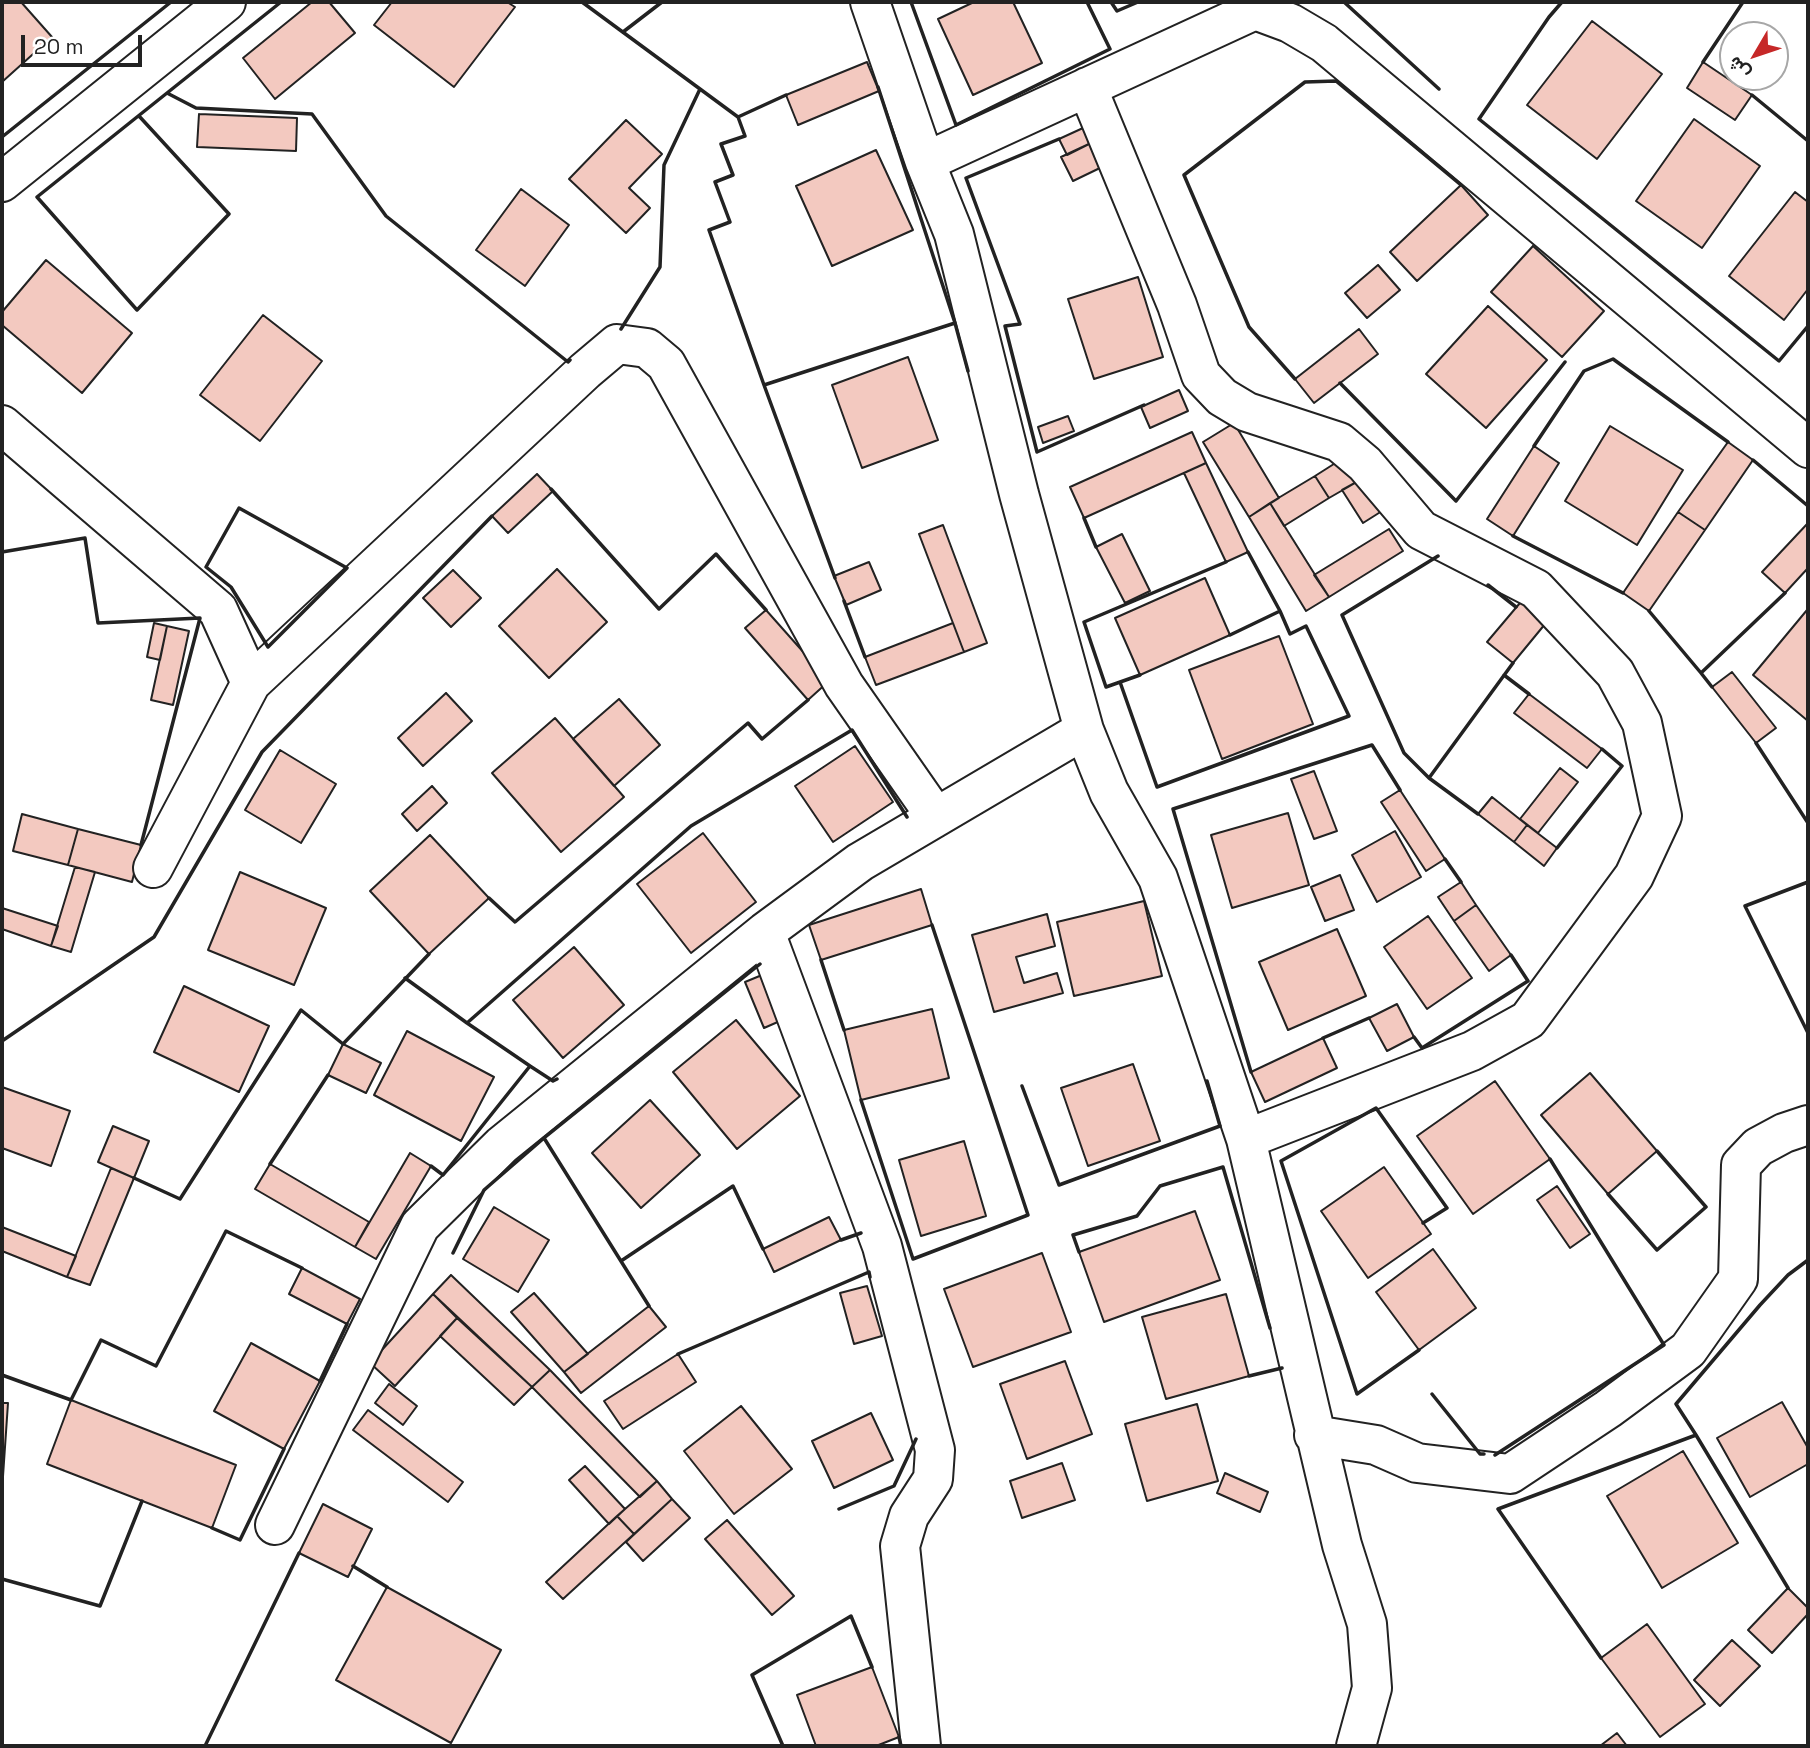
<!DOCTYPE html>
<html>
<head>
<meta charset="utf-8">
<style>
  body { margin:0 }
  #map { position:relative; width:1810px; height:1748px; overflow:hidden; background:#fff; font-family:"Space Grotesk",Vazirmatn,sans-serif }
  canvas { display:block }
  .frame { position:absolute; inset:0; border:4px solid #222; pointer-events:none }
  .north { position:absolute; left:1719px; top:21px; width:70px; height:70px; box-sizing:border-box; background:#fff; border:2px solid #a7a7a7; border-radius:50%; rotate:231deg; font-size:19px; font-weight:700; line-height:28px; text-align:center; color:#222 }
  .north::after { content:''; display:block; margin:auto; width:24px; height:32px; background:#c62828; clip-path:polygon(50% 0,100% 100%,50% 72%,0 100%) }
  .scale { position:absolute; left:21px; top:35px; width:121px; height:32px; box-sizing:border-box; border:4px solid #222; border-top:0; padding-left:9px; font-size:21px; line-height:24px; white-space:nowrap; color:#222; -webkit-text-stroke:5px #fff; paint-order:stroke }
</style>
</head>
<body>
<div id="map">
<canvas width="1810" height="1748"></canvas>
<div class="frame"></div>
<div class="north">ش</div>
<div class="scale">20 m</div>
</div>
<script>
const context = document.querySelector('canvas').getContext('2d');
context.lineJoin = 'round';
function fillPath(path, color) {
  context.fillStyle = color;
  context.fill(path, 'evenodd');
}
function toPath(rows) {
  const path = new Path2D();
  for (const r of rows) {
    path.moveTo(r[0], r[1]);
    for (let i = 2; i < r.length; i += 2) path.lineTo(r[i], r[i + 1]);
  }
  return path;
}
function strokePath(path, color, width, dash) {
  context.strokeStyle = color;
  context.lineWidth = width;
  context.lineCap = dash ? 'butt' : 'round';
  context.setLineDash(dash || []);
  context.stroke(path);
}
const building = toPath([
  [2,2,21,2,52,37,2,82,2,2],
  [312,2,329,2,355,33,275,99,243,58,312,2],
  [392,2,507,2,515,7,454,87,374,25,392,2],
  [974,2,1013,2,1042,63,973,95,938,19,974,2],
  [1592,21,1662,74,1597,159,1527,105,1592,21],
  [867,62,879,91,798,125,786,95,867,62],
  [1703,62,1752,95,1735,120,1687,88,1703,62],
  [199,114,297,118,296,151,197,147,199,114],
  [1694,119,1760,166,1702,248,1636,201,1694,119],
  [626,120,662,154,629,188,650,208,626,233,569,179,626,120],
  [1083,128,1091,143,1067,155,1059,139,1083,128],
  [1091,143,1102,167,1073,181,1061,157,1091,143],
  [876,150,913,230,832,266,796,186,876,150],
  [1461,185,1488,215,1417,281,1390,252,1461,185],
  [521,189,569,225,525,286,476,250,521,189],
  [1795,192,1808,202,1808,289,1784,320,1729,276,1795,192],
  [1533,246,1604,311,1562,357,1491,292,1533,246],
  [46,260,132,333,82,393,2,325,2,312,46,260],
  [1378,265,1400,290,1367,318,1345,293,1378,265],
  [1138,277,1163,357,1094,379,1068,299,1138,277],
  [1488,306,1547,360,1486,428,1426,374,1488,306],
  [263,315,322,361,260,441,200,395,263,315],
  [1359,329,1378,354,1314,403,1295,379,1359,329],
  [908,357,938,440,862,468,832,385,908,357],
  [1179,390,1188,411,1150,428,1141,407,1179,390],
  [1068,416,1074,431,1043,443,1038,427,1068,416],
  [1234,423,1279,498,1249,517,1203,442,1234,423],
  [1610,426,1683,470,1637,545,1565,501,1610,426],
  [1192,432,1206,463,1084,518,1070,487,1192,432],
  [1728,442,1753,460,1705,530,1678,512,1728,442],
  [1534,446,1559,463,1513,536,1487,519,1534,446],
  [1348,455,1362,479,1329,498,1315,476,1348,455],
  [1206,463,1248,552,1226,562,1184,473,1206,463],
  [537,474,553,491,508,533,492,516,537,474],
  [1315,476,1329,498,1284,526,1270,503,1315,476],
  [1362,479,1382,511,1363,523,1342,490,1362,479],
  [1270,503,1329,597,1306,611,1249,517,1270,503],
  [1678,512,1705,530,1649,611,1623,593,1678,512],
  [1808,523,1808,568,1785,593,1762,572,1808,523],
  [943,525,987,643,964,652,919,534,943,525],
  [1389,529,1403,551,1329,597,1314,575,1389,529],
  [1122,534,1150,591,1125,603,1096,547,1122,534],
  [869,562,881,590,846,605,834,576,869,562],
  [557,569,607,622,549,678,499,626,557,569],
  [453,570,481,598,451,627,423,598,453,570],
  [1205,578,1230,635,1140,675,1115,618,1205,578],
  [1525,597,1550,618,1513,663,1487,642,1525,597],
  [766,610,829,681,808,700,745,628,766,610],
  [1807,610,1808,610,1808,721,1753,675,1807,610],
  [154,623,167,626,160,660,147,657,154,623],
  [953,623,964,652,876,685,865,657,953,623],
  [167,626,189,631,173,705,151,700,167,626],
  [1279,636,1313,724,1222,759,1189,670,1279,636],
  [1732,672,1776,728,1756,743,1712,687,1732,672],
  [446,693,472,721,423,766,398,738,446,693],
  [1529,694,1602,749,1587,768,1514,713,1529,694],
  [619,699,660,745,614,786,573,739,619,699],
  [555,718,624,797,561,852,492,773,555,718],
  [855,746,893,802,833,842,795,786,855,746],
  [280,750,336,784,301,843,245,810,280,750],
  [1560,768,1578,782,1538,833,1520,819,1560,768],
  [1314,771,1337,831,1314,839,1291,779,1314,771],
  [432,786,447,803,417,831,402,814,432,786],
  [1400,790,1445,859,1426,871,1381,802,1400,790],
  [1492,797,1527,825,1514,842,1478,814,1492,797],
  [1288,813,1309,885,1232,908,1211,835,1288,813],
  [22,814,78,829,68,865,13,851,22,814],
  [1527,825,1557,848,1544,866,1514,842,1527,825],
  [78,829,141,845,132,882,68,865,78,829],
  [1395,831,1421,877,1377,902,1352,855,1395,831],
  [703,833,756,902,691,953,637,884,703,833],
  [430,835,489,898,429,954,370,891,430,835],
  [75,867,95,872,71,952,51,946,75,867],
  [240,872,326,908,294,985,208,950,240,872],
  [1340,875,1354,910,1325,921,1311,887,1340,875],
  [1461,882,1476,905,1454,921,1438,897,1461,882],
  [921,889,932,925,821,960,809,925,921,889],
  [1144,901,1162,976,1074,996,1057,922,1144,901],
  [1476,905,1511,955,1489,971,1454,921,1476,905],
  [2,908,58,926,51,946,2,929,2,908],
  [1047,914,1055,946,1016,957,1024,983,1057,973,1063,993,994,1012,972,935,1047,914],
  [1428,916,1472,978,1427,1009,1384,947,1428,916],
  [1337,929,1366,996,1288,1030,1259,962,1337,929],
  [574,947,624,1005,563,1058,513,1000,574,947],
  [762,975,780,1021,764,1028,745,982,762,975],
  [184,986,269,1026,239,1092,154,1052,184,986],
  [1397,1004,1414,1037,1387,1051,1369,1018,1397,1004],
  [932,1009,949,1078,861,1100,844,1030,932,1009],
  [736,1020,800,1096,737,1149,673,1072,736,1020],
  [407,1031,494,1077,461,1141,374,1095,407,1031],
  [1323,1038,1337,1068,1265,1102,1251,1072,1323,1038],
  [343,1044,381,1063,366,1093,328,1075,343,1044],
  [1133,1064,1160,1141,1088,1166,1061,1088,1133,1064],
  [1590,1073,1657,1151,1608,1194,1541,1115,1590,1073],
  [1495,1081,1550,1159,1473,1214,1417,1136,1495,1081],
  [2,1087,70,1111,51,1166,2,1148,2,1087],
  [650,1100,700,1155,641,1208,592,1153,650,1100],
  [113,1126,149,1141,134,1178,98,1162,113,1126],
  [964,1141,986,1216,921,1236,899,1160,964,1141],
  [410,1153,431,1166,376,1259,355,1247,410,1153],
  [270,1164,369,1222,355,1247,255,1189,270,1164],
  [1384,1167,1431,1234,1368,1278,1321,1211,1384,1167],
  [111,1168,134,1178,90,1285,67,1277,111,1168],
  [1557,1186,1590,1234,1570,1248,1537,1200,1557,1186],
  [494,1207,549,1240,518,1292,463,1259,494,1207],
  [1195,1211,1220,1280,1104,1322,1079,1252,1195,1211],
  [829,1217,841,1240,774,1272,763,1249,829,1217],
  [2,1227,76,1256,67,1277,2,1251,2,1227],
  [1433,1249,1476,1308,1419,1350,1376,1292,1433,1249],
  [1042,1253,1071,1332,973,1367,944,1289,1042,1253],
  [302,1268,360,1299,347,1324,289,1294,302,1268],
  [451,1275,550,1370,532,1387,433,1294,451,1275],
  [867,1286,882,1336,854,1344,840,1293,867,1286],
  [534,1293,588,1354,564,1372,511,1312,534,1293],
  [433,1294,457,1318,395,1386,370,1363,433,1294],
  [1226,1294,1249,1376,1166,1399,1142,1317,1226,1294],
  [649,1306,666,1327,581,1393,564,1372,649,1306],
  [457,1318,532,1387,514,1405,440,1336,457,1318],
  [251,1343,320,1381,284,1449,214,1411,251,1343],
  [678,1354,696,1382,623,1429,604,1401,678,1354],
  [1065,1361,1092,1434,1027,1459,1000,1384,1065,1361],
  [550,1370,657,1481,640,1497,532,1387,550,1370],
  [389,1384,417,1406,403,1425,375,1403,389,1384],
  [71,1400,236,1465,212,1528,47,1464,71,1400],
  [1782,1402,1808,1448,1808,1464,1750,1497,1717,1438,1782,1402],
  [2,1403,8,1403,2,1491,2,1403],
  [1197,1404,1218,1481,1147,1501,1125,1424,1197,1404],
  [741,1406,792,1469,734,1514,684,1451,741,1406],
  [368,1410,463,1482,448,1502,353,1430,368,1410],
  [871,1413,893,1460,834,1488,812,1441,871,1413],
  [1683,1451,1738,1543,1662,1588,1607,1496,1683,1451],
  [1062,1463,1075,1500,1022,1518,1010,1481,1062,1463],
  [585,1466,625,1509,609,1524,569,1480,585,1466],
  [1225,1473,1268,1492,1260,1512,1217,1493,1225,1473],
  [657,1481,672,1499,634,1534,617,1516,657,1481],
  [672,1499,690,1518,643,1561,626,1542,672,1499],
  [323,1504,372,1529,348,1577,299,1553,323,1504],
  [617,1516,634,1534,563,1599,546,1582,617,1516],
  [727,1520,794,1596,772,1615,705,1539,727,1520],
  [387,1587,501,1650,451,1743,336,1680,387,1587],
  [1788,1588,1808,1608,1808,1614,1772,1653,1748,1630,1788,1588],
  [1647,1624,1705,1704,1660,1737,1601,1658,1647,1624],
  [1732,1640,1760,1666,1720,1706,1694,1680,1732,1640],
  [872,1667,899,1737,876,1746,816,1746,797,1695,872,1667],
  [1617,1733,1627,1746,1600,1746,1617,1733]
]);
const minor = toPath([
  [870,2,925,162,954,234,1019,494,1084,730,1109,792,1158,878,1246,1139,1342,1545,1367,1624,1372,1688,1356,1746],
  [1087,87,1177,305,1201,375,1222,397,1247,412,1339,442,1365,464,1421,530,1536,589,1615,673,1642,723,1662,816,1634,876,1528,1020,1472,1051,1246,1139],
  [925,162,1255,10,1290,23,1324,43,1808,448],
  [2,182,226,2],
  [2,425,218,610,251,683,153,868],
  [251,683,585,371,617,344,647,348,666,364,844,685,936,817],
  [765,932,882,1246,935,1450,933,1479,909,1516,900,1546,921,1746],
  [1314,1435,1376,1445,1417,1463,1510,1474,1608,1409,1688,1350,1738,1279,1741,1165,1758,1147,1784,1133,1808,1125],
  [275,1525,420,1226,502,1145,765,932,860,862,1084,730]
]);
const wall = toPath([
  [281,2,167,93,196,108,312,114,386,216,568,362,570,360],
  [582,2,738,117],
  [911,2,956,125,1110,49,1087,2],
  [1111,2,1117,11,1138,2],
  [1344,2,1439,89],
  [1562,2,1549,17,1479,119,1779,361,1808,326],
  [623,32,662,2],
  [1703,62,1743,2],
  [878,87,955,323],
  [1752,95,1808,141],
  [139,116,229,214,137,310,37,197,167,93],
  [2,137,171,2],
  [1059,139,966,178,1020,324,1005,326,1037,452,1144,405],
  [621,329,660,267,664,165,700,89],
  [1295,379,1249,327,1184,175,1305,82,1336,81,1461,185],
  [1340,383,1456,501,1565,362],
  [764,385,709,230,730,222,715,182,733,175,721,144,745,136,738,117,786,95],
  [1534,446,1584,371,1613,359,1728,442],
  [1753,460,1808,506],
  [551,489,659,609,716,554,766,610],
  [239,508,347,568,268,647,231,587,206,567,239,508],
  [1084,518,1096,547],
  [1513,536,1623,593],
  [2,552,85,538,98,623,200,618,141,845],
  [1438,556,1342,615,1404,753,1429,778,1513,663],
  [835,578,764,385,955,323,968,371],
  [1488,585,1516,607],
  [844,601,865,657],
  [1649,611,1701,673],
  [1230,635,1280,611,1248,552],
  [1140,675,1106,687,1084,622,1226,562],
  [1504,675,1529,694],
  [1120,682,1157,787,1349,716,1306,626,1290,634,1280,611],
  [1712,687,1701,673,1785,593],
  [1756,743,1808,823],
  [1429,778,1478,814],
  [1557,848,1622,766,1602,749],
  [1445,859,1461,882],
  [1808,882,1745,906,1808,1033],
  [489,898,515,922,748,723,762,739,808,700],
  [821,960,844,1030],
  [405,978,467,1023,691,826,852,730,907,817],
  [467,1023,530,1066],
  [1414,1037,1422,1048,1528,981,1511,955],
  [1323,1038,1369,1018],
  [2,1041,154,937,262,752,492,516],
  [1251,1072,1173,809,1372,745,1400,790],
  [1022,1086,1059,1185,1220,1126,1207,1081],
  [861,1100,913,1259,1028,1215,932,925],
  [544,1138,649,1306],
  [270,1164,328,1075],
  [431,1166,443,1175,530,1066,553,1081,557,1079],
  [134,1178,180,1199,301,1010,343,1044,429,954],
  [1608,1194,1657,1250,1706,1207,1657,1151],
  [841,1240,861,1233],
  [1079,1252,1073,1235,1137,1216,1160,1186,1223,1167,1270,1328],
  [453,1253,484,1190,544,1138,760,964],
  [621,1261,733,1186,763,1249],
  [1419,1350,1357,1394,1281,1161,1376,1108,1447,1208,1423,1223],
  [678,1354,869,1272,870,1277],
  [2,1375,71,1400,101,1340,156,1366,226,1231,302,1268],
  [1249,1376,1282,1368],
  [320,1381,347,1324],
  [1432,1394,1480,1454,1484,1454],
  [1696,1435,1676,1404,1760,1305,1788,1275,1808,1260],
  [1495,1455,1664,1345,1550,1159],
  [839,1509,894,1486,916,1439],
  [212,1528,240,1540,284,1449],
  [353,1566,387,1587],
  [2,1579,100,1606,142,1501],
  [1601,1658,1498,1509,1696,1435,1788,1588],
  [899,1737,901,1746],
  [205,1746,299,1553],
  [783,1746,752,1675,851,1616,872,1667]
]);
fillPath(building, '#f3c9c0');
strokePath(building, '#222', 2);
strokePath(minor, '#222', 42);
strokePath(minor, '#fff', 38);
strokePath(wall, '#222', 3.5);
</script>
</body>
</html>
